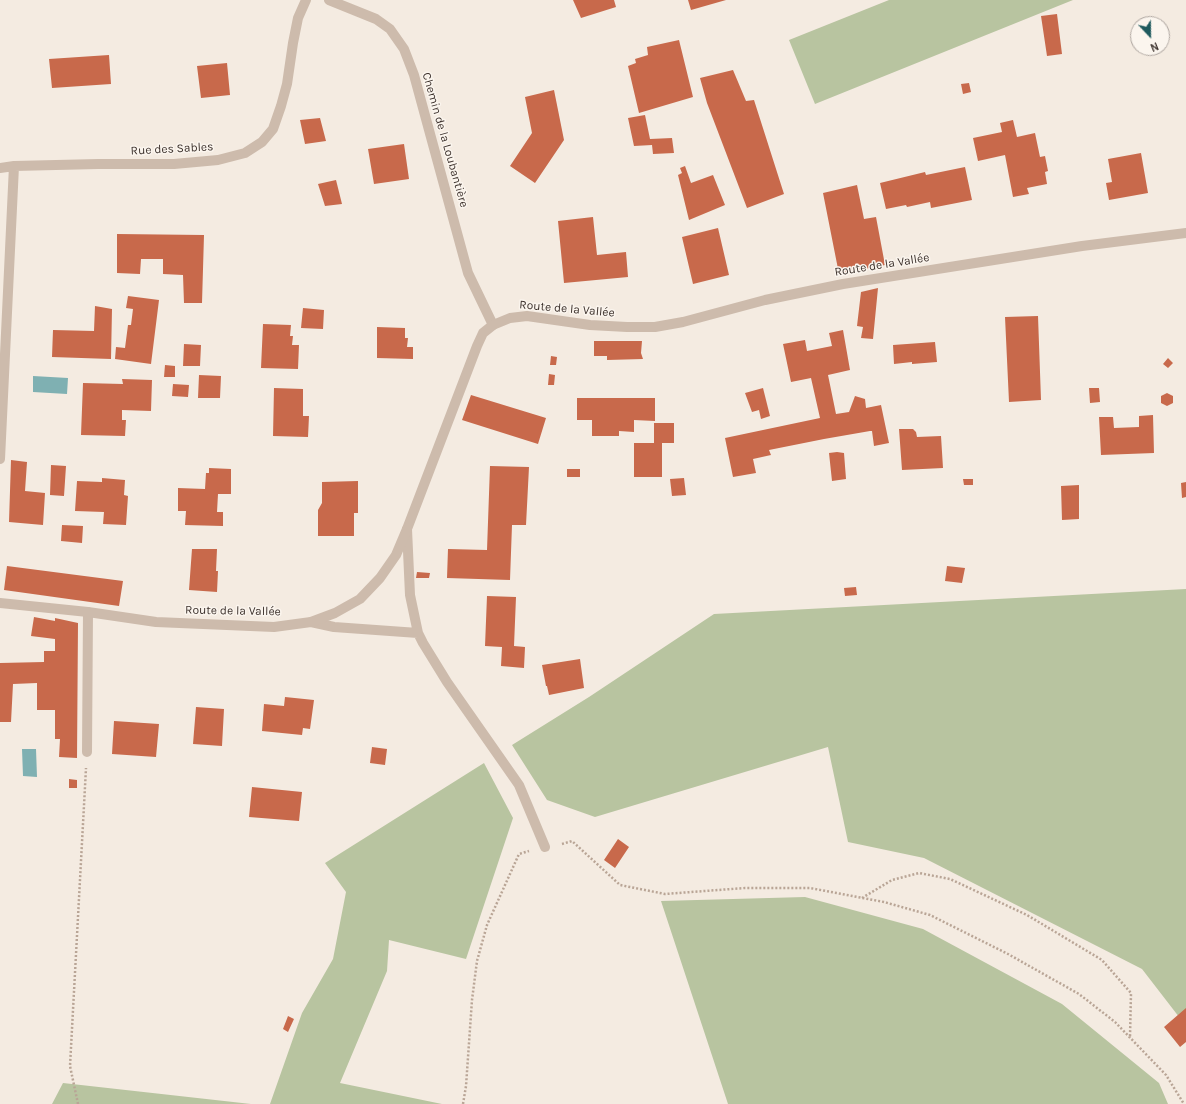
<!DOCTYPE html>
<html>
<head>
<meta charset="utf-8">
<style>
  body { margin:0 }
  #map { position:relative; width:1186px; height:1104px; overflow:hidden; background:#f4ebe1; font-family:Karla,sans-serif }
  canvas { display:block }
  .north { position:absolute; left:1130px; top:16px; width:40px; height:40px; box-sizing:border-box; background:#fbf5ee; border:1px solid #aea6a0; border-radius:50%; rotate:158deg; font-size:11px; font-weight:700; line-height:16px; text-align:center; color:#3b302b }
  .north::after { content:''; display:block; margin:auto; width:14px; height:18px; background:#1f5a5e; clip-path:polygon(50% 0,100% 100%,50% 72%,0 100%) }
</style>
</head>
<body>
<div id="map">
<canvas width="1186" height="1104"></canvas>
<div class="north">N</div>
</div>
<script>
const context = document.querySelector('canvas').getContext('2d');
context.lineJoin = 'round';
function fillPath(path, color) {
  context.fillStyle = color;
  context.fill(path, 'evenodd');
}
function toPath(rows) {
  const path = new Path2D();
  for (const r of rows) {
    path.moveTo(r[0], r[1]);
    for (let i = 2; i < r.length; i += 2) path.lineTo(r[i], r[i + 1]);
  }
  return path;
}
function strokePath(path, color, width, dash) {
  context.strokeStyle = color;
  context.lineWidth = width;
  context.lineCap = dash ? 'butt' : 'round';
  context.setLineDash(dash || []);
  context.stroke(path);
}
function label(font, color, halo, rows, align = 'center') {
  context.font = font + ' Karla,sans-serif';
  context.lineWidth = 3;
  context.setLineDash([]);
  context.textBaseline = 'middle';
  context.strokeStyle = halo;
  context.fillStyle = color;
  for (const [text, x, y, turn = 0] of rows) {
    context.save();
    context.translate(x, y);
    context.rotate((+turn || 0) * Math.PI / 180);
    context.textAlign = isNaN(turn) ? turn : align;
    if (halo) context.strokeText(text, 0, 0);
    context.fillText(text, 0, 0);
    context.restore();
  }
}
const green = toPath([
  [889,0,1073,0,815,104,789,40],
  [1186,589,1186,1026,1142,969,924,858,848,842,828,747,595,817,547,800,512,745,589,697,714,614],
  [484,763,513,818,466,959,389,940,387,971,340,1083,442,1104,270,1104,302,1013,333,959,346,892,325,863],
  [805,897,923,929,1062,1004,1159,1083,1168,1104,728,1104,661,901],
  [63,1083,251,1104,52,1104]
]);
const water = toPath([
  [33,376,68,378,67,394,33,392],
  [22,749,36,749,37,777,23,776]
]);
const building = toPath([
  [573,0,614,0,616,7,581,18],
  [688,0,726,0,691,10],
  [1057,14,1062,54,1047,56,1041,16],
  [679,40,693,97,639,113,628,66,636,63,635,59,648,55,647,47],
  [109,55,111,84,52,88,49,59],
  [227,63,230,95,201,98,197,66],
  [733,70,746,101,754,100,784,194,747,208,707,103,700,78],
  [969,83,971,92,963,94,961,84],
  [554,90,564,140,535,183,510,166,532,133,525,97],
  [645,115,650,139,672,138,674,153,653,154,652,145,634,146,628,118],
  [320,118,326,141,305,144,300,120],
  [1013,120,1017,137,1035,133,1040,157,1045,156,1048,171,1045,172,1047,184,1027,188,1029,194,1013,197,1005,155,978,161,973,138,1002,132,1000,123],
  [404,144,409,179,374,184,368,149],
  [1141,153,1148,193,1109,200,1106,183,1112,182,1108,159],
  [685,166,691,183,713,175,725,205,689,220,678,175,682,173,680,168],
  [965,167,972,200,931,208,930,202,907,207,906,205,886,209,880,183,925,172,926,175],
  [336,180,342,204,325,206,318,184],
  [857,185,864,219,876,217,885,265,839,274,823,193],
  [593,217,597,255,626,252,628,277,564,283,558,221],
  [718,228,729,275,693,284,682,237],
  [117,234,204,235,202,303,184,303,183,275,163,274,163,259,141,259,140,274,117,273],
  [878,288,873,339,861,338,863,327,857,326,861,292],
  [128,296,159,300,151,364,115,359,116,347,125,348,128,325,131,325,133,309,126,308],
  [95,306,112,309,111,359,52,357,53,330,94,331],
  [303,308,324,310,323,329,301,328],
  [1038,316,1041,400,1009,402,1005,317],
  [263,324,291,325,290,336,293,336,292,345,299,345,298,369,261,368],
  [377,327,405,328,405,338,408,338,407,347,413,347,413,359,377,358],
  [843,330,850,370,828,375,836,414,849,412,855,396,865,399,866,408,881,405,889,443,874,446,872,431,870,431,824,439,769,450,771,455,753,459,756,473,733,477,725,438,820,418,811,378,791,382,783,344,805,340,807,351,832,346,829,333],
  [594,341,642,341,641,353,643,359,607,360,607,356,594,356],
  [935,342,937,362,912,364,912,362,894,364,893,345],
  [184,344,201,345,200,366,183,366],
  [551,356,557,357,556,365,550,365],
  [1168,358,1173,363,1168,368,1163,364],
  [165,365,175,366,175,377,164,377],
  [549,374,555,375,554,385,548,385],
  [199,375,221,376,220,398,198,398],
  [122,379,152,380,151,411,122,410,122,420,126,420,125,436,81,435,83,383,123,384],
  [173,384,189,385,188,397,172,396],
  [274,388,303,389,303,416,309,416,308,437,273,436],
  [763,388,770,416,761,419,759,410,752,412,745,393],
  [1089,388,1099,388,1100,402,1090,403],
  [1167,393,1173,396,1173,403,1167,406,1161,403,1161,396],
  [471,395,546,418,538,444,462,420],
  [577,398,655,398,655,421,634,420,634,432,619,431,619,436,592,436,592,420,577,420],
  [1153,415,1154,453,1101,455,1099,417,1113,417,1114,428,1139,427,1139,416],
  [654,423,674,423,674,443,662,443,662,477,634,477,634,443,654,443],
  [899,429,913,429,916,432,917,437,941,436,943,468,902,470],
  [837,452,844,453,846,479,832,481,829,453],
  [11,460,27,462,25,491,45,493,43,525,9,522],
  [51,465,66,466,64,496,50,495],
  [490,466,529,467,526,525,512,525,510,580,447,578,448,549,487,550],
  [209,468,231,469,231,494,218,494,217,512,223,512,223,526,185,525,186,511,178,511,178,488,205,489,206,473,209,473],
  [567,469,580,469,580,477,567,477],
  [102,478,125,480,124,495,128,496,126,525,103,524,104,512,75,511,77,481,102,482],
  [684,478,686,495,672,496,670,479],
  [963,479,973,479,973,485,964,485],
  [358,481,358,513,354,513,354,536,318,536,318,510,322,503,322,482],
  [1186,482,1186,497,1182,498,1181,483],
  [1079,485,1079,519,1062,520,1061,486],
  [62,525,83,526,82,543,61,541],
  [192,549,217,549,216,571,218,571,217,592,189,590],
  [7,566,123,581,119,606,4,590],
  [947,566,965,568,962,583,945,581],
  [417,572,430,573,429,578,416,578],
  [856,587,857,595,845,596,844,588],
  [487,596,516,597,514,646,525,647,524,668,501,666,502,647,485,646],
  [34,617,55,621,55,618,78,623,77,758,59,757,60,739,55,739,55,710,37,710,37,683,13,684,11,722,0,722,0,663,44,662,44,651,55,651,55,639,31,636],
  [580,659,584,688,549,695,547,686,546,686,542,665],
  [285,697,314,700,310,729,303,728,302,735,262,731,264,704,284,706],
  [196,707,224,709,222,746,193,744],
  [114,721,159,724,156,757,112,754],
  [372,747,387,749,385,765,370,763],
  [69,779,77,780,77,788,69,788],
  [252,787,302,792,299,821,249,817],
  [618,839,629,847,615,868,604,860],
  [1186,1008,1186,1042,1180,1047,1164,1027],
  [288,1016,294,1019,288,1032,283,1029]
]);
const path = toPath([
  [562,844,572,841,620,885,665,894,745,888,810,888,884,902,930,915,1008,954,1079,994,1115,1022,1166,1075,1184,1104],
  [862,898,892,880,919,873,950,879,1027,915,1102,960,1131,993,1130,1037],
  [78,1104,70,1066,86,768],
  [463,1104,466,1086,472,1000,477,961,487,925,519,854,529,851]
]);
const service = toPath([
  [87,752,88,612]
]);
const minor = toPath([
  [329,0,376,19,390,29,404,49,414,75,468,273,493,325],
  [0,168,14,166,98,164,174,164,218,160,245,153,262,142,273,129,281,106,287,84,293,43,298,18,306,0],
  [0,459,14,166],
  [407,529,410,595,418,633,423,643,447,682,519,785,545,847],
  [311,622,334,627,418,633]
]);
const tertiary = toPath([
  [0,603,88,612,156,622,274,627,311,622,335,613,360,599,380,578,396,555,407,529,477,346,483,333,493,325,510,318,527,316,590,325,627,327,655,327,683,322,765,300,843,284,1082,246,1186,233]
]);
const streetNames = [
  ["Chemin de la Loubantière",445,140,74],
  ["Rue des Sables",172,149,-3],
  ["Route de la Vallée",882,265,-9],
  ["Route de la Vallée",567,309,5],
  ["Route de la Vallée",233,611,1]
];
fillPath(green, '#b8c4a0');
fillPath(water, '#7fb0b2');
fillPath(building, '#c8694b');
strokePath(path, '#b9a596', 2.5, [2, 2]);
strokePath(service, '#cdbbac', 10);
strokePath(minor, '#cdbbac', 10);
strokePath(tertiary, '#cdbbac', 10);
label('12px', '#3b302b', '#fbf5ee', streetNames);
</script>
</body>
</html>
